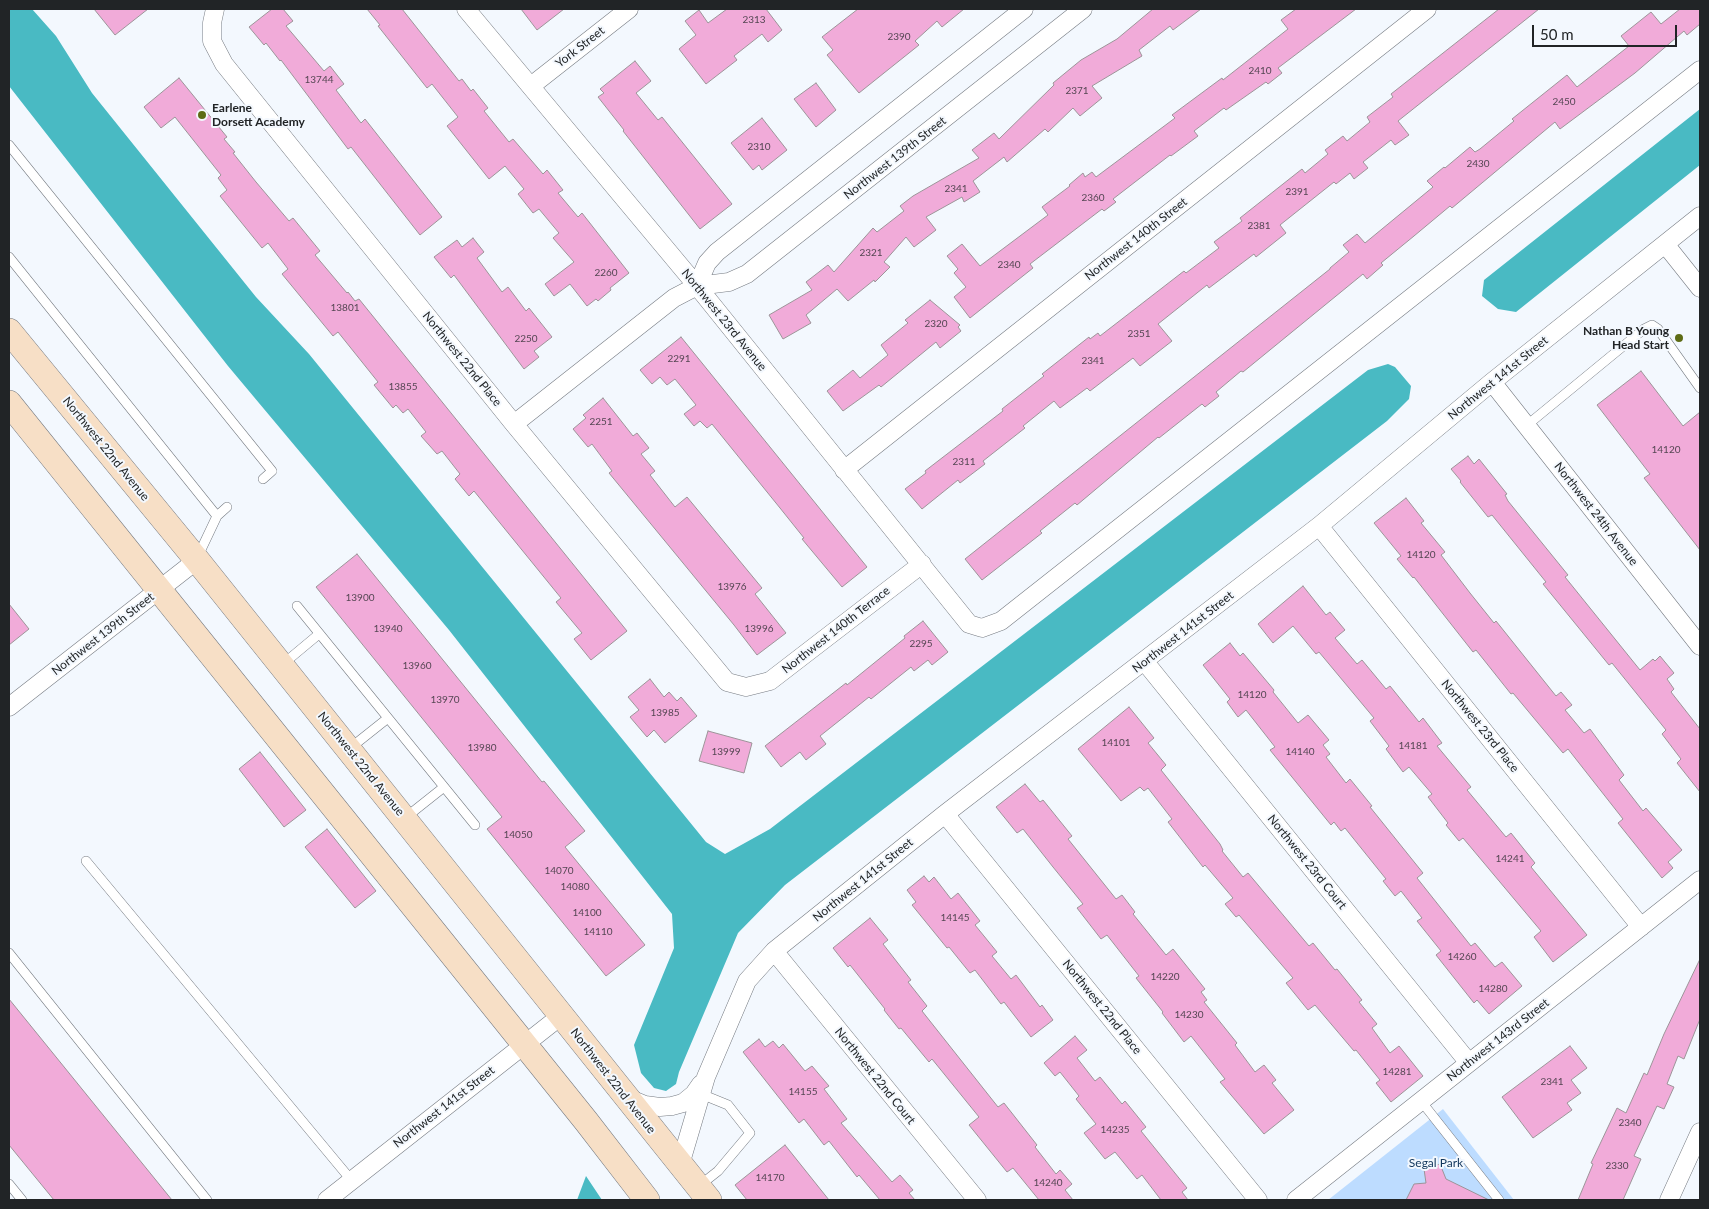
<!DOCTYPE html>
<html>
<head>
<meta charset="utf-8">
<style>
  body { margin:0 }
  #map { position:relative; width:1709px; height:1209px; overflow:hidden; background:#f3f8fe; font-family:Lato,sans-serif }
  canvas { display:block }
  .frame { position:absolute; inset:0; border:10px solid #212426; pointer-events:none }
  .scale { position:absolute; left:1532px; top:25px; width:145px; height:22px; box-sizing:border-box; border:2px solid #212426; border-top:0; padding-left:6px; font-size:15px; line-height:18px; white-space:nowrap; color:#212426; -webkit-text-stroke:4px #f3f8fe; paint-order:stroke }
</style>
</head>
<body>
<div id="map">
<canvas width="1709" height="1209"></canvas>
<div class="frame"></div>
<div class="scale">50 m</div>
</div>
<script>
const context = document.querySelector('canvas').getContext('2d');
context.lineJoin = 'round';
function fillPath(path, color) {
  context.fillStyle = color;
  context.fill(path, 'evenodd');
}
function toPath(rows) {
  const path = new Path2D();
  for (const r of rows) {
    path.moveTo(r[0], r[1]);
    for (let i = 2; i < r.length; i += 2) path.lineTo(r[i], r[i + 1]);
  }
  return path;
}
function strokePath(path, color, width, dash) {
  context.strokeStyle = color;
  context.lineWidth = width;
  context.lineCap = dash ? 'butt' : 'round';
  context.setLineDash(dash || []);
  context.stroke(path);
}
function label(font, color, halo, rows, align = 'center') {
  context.font = font + ' Lato,sans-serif';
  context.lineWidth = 4;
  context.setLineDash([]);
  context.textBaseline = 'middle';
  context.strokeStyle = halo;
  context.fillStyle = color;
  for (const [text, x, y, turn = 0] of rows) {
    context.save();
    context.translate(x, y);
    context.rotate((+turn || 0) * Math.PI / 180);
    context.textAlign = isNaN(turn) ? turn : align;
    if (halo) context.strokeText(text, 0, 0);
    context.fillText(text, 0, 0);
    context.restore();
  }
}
const green = toPath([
  [1443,1109,1514,1200,1328,1200]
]);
const water = toPath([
  [9,9,32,9,56,36,92,93,256,297,309,354,706,842,725,854,770,829,1368,370,1388,364,1395,367,1411,386,1409,399,1387,421,785,885,738,933,679,1072,676,1084,666,1091,654,1088,641,1073,634,1045,674,948,672,914,449,630,228,366,9,86],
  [1700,109,1700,165,1516,312,1498,309,1482,296,1484,280],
  [586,1176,602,1200,577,1200]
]);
const building = toPath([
  [94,9,148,9,115,35,94,9],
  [272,9,283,9,293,21,286,26,324,71,330,66,344,84,336,90,361,123,365,119,442,217,420,235,351,147,348,149,281,60,280,61,266,43,264,45,249,27,272,9],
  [367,9,402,9,459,81,462,79,471,91,473,89,488,108,484,111,509,142,513,139,543,174,547,170,563,190,558,193,578,217,582,213,629,273,610,288,611,290,598,301,596,299,587,306,570,284,554,296,545,284,574,262,553,238,559,233,539,209,533,213,518,194,524,189,505,166,489,179,447,126,458,117,432,84,427,88,378,26,380,25,367,9],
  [521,9,564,9,537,30,521,9],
  [727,9,766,9,782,30,768,42,762,34,734,56,737,60,706,84,679,49,696,35,685,21,699,10,708,23,727,9],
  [858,9,964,9,942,27,937,21,915,41,919,45,859,93,827,55,833,50,822,37,858,9],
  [1153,9,1201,9,1173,30,1170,26,1139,50,1142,56,1092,86,1102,98,1080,116,1073,108,1048,132,1045,129,1007,162,1004,157,973,181,980,192,964,202,962,197,926,217,936,230,914,247,906,237,884,262,890,267,875,282,874,280,848,301,837,289,806,315,811,323,783,339,769,315,812,290,806,282,828,265,834,272,873,228,877,232,904,211,900,206,913,196,979,158,972,150,994,133,999,139,1054,85,1053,83,1081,60,1117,39,1153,9],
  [1296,9,1356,9,1278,68,1282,73,1268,84,1266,82,1226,110,1224,108,1194,131,1198,136,1171,156,1170,155,1113,199,1116,202,1104,211,1102,209,1030,264,1033,268,970,318,954,297,966,287,954,273,958,269,947,256,962,244,980,266,1048,215,1042,207,1070,186,1069,185,1083,173,1085,177,1092,172,1096,177,1175,118,1172,115,1222,78,1223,80,1288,29,1281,20,1296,9],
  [1499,9,1539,9,1398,121,1409,135,1395,145,1391,140,1363,162,1368,168,1354,179,1350,173,1336,184,1334,182,1280,225,1286,233,1256,257,1254,254,1209,288,1207,285,1158,324,1172,341,1140,366,1133,358,1090,391,1087,388,1060,408,1054,401,1023,426,1025,428,983,461,985,464,960,483,958,480,922,509,905,489,926,473,925,471,1003,411,1002,409,1044,376,1042,374,1089,337,1090,339,1098,333,1100,336,1184,271,1186,273,1219,248,1214,242,1242,221,1240,218,1302,169,1305,173,1328,154,1325,150,1343,136,1347,141,1370,122,1367,117,1393,97,1391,94,1499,9],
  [1680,9,1700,9,1700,24,1687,35,1684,31,1635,73,1560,129,1555,122,1452,208,1450,206,1414,236,1381,263,1383,265,1367,279,1363,274,1243,372,1241,371,1216,392,1219,396,1205,407,1202,404,1159,438,1158,437,1077,505,1075,503,1040,531,1042,533,982,580,965,559,1330,269,1330,268,1349,252,1343,245,1357,234,1365,243,1433,187,1427,181,1444,167,1445,168,1470,147,1475,152,1480,149,1514,121,1512,119,1567,75,1577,87,1629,46,1621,36,1651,12,1661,24,1680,9],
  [635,61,651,81,636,93,658,120,662,117,732,204,700,229,623,131,624,130,598,97,604,93,600,89,635,61],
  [179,78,227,137,224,139,235,152,233,153,256,182,289,221,293,218,320,251,315,255,347,293,348,292,355,301,359,299,627,631,591,660,574,639,582,633,556,602,561,598,474,491,469,496,455,479,460,474,442,451,437,454,421,436,426,432,408,409,403,413,396,405,393,408,374,385,378,382,338,332,333,336,282,274,288,269,268,243,262,248,220,196,227,190,218,178,221,175,175,117,161,128,144,107,179,78],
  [816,83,836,110,816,127,794,99,816,83],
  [762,118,787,150,762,170,759,165,753,170,731,143,762,118],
  [473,238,484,252,477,258,502,292,508,287,526,311,529,308,552,337,534,351,539,357,524,369,454,275,451,278,434,257,457,240,462,247,473,238],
  [930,300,960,325,958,327,961,331,940,348,936,342,881,387,879,385,843,411,827,391,853,370,860,378,888,355,881,345,908,323,905,320,930,300],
  [681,337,867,567,842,587,802,539,804,538,780,508,712,424,707,428,700,421,694,426,684,414,696,405,675,379,667,385,660,377,652,384,640,370,681,337],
  [1641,371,1683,426,1700,412,1700,550,1644,478,1650,474,1597,405,1641,371],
  [603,398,633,436,637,433,649,448,641,454,655,471,650,475,675,507,687,497,762,588,755,594,786,633,757,655,734,625,609,473,612,471,592,444,588,447,573,429,586,418,583,415,603,398],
  [1468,456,1474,464,1479,459,1507,494,1505,495,1508,501,1568,575,1565,577,1640,670,1653,659,1655,661,1660,656,1674,673,1667,679,1674,689,1671,692,1700,729,1700,792,1677,763,1681,759,1662,734,1666,730,1612,663,1609,665,1543,584,1546,582,1492,515,1488,517,1460,482,1461,481,1451,469,1468,456],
  [1406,498,1424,521,1421,523,1445,552,1441,555,1470,593,1494,623,1496,621,1556,696,1561,692,1572,705,1565,710,1584,733,1590,729,1624,775,1619,780,1643,811,1646,808,1682,850,1668,862,1673,868,1662,878,1618,823,1623,819,1568,749,1563,753,1513,693,1511,694,1476,650,1473,652,1414,577,1413,578,1397,559,1401,556,1374,523,1406,498],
  [357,554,542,782,544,781,585,831,565,847,645,945,606,976,487,829,502,817,316,587,357,554],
  [1303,586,1326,615,1330,612,1345,630,1335,638,1357,664,1362,660,1386,689,1390,686,1419,722,1423,718,1442,743,1437,746,1471,787,1467,790,1506,837,1511,833,1535,863,1531,867,1587,935,1553,962,1534,937,1541,931,1463,838,1459,841,1446,825,1448,823,1428,797,1432,794,1409,767,1403,772,1386,749,1389,746,1370,721,1374,718,1319,652,1316,654,1293,626,1273,643,1258,624,1303,586],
  [9,604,29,629,9,645,9,604],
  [923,621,948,652,932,665,928,660,914,671,911,667,871,699,869,697,820,736,826,744,806,760,800,752,781,767,765,746,846,683,847,685,905,638,904,636,923,621],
  [1230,643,1240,656,1243,653,1274,690,1273,692,1298,723,1308,715,1329,740,1323,745,1330,754,1326,757,1346,783,1350,779,1372,806,1370,807,1423,873,1417,878,1471,946,1475,943,1495,967,1502,962,1522,986,1489,1014,1477,1000,1474,1003,1436,955,1441,951,1417,921,1422,918,1401,891,1395,896,1383,881,1386,879,1345,828,1341,831,1334,822,1331,825,1270,750,1275,747,1246,710,1238,717,1227,702,1230,699,1203,665,1230,643],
  [650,679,664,697,669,692,677,701,681,697,697,716,665,743,654,730,647,737,630,717,639,710,628,697,650,679],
  [1129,707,1154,738,1148,743,1166,765,1161,770,1220,844,1223,850,1222,851,1243,877,1248,873,1309,946,1313,943,1335,970,1337,969,1362,1000,1359,1002,1377,1024,1372,1028,1390,1053,1399,1046,1423,1076,1391,1102,1376,1083,1380,1080,1356,1050,1354,1051,1315,1005,1308,1010,1286,983,1293,978,1239,915,1236,917,1225,904,1233,898,1205,865,1203,867,1168,822,1172,819,1148,788,1144,791,1140,787,1121,801,1078,749,1129,707],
  [708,731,752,743,744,773,699,761,708,731],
  [260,752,306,810,284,827,239,769,260,752],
  [1025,784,1040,802,1043,800,1072,836,1068,839,1116,899,1122,895,1135,912,1133,914,1166,955,1173,949,1205,989,1201,992,1207,1000,1204,1002,1237,1043,1235,1045,1255,1072,1264,1065,1276,1080,1272,1083,1294,1110,1264,1134,1220,1082,1225,1079,1191,1036,1184,1042,1162,1013,1163,1012,1136,978,1139,976,1107,935,1101,939,1077,908,1083,904,1053,867,1023,829,1017,833,996,807,1025,784],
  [327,829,376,891,355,908,305,847,327,829],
  [924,876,929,882,934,877,951,899,958,893,980,921,975,925,997,952,992,956,1011,979,1016,975,1040,1007,1042,1005,1053,1020,1031,1037,1004,1002,1001,1004,975,970,970,973,949,947,947,948,912,905,916,902,907,890,924,876],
  [870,918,888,940,883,944,911,980,908,982,927,1006,922,1011,998,1107,1004,1103,1037,1145,1035,1147,1056,1174,1060,1170,1072,1184,1065,1190,1073,1200,1039,1200,1013,1168,1007,1172,969,1125,979,1117,932,1059,929,1062,901,1028,899,1029,884,1010,885,1009,850,965,848,967,833,948,870,918],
  [1700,959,1700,1019,1684,1059,1678,1056,1667,1084,1674,1087,1664,1109,1657,1106,1634,1156,1641,1159,1623,1200,1578,1200,1593,1164,1591,1163,1617,1108,1626,1113,1644,1073,1647,1075,1664,1034,1700,959],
  [9,999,172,1200,54,1200,9,1145,9,999],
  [1075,1036,1087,1050,1077,1058,1095,1081,1100,1077,1122,1104,1125,1101,1146,1127,1141,1131,1187,1188,1182,1192,1188,1200,1161,1200,1142,1175,1137,1179,1115,1152,1105,1159,1084,1133,1096,1124,1076,1099,1079,1096,1060,1072,1055,1076,1044,1063,1075,1036],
  [759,1039,765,1047,773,1041,779,1048,783,1044,805,1071,812,1066,829,1086,824,1089,847,1119,841,1123,892,1182,900,1175,913,1190,909,1193,915,1200,880,1200,859,1175,857,1177,829,1141,824,1145,804,1119,799,1123,743,1052,759,1039],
  [1570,1046,1587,1068,1571,1080,1581,1093,1567,1103,1572,1110,1533,1138,1502,1097,1570,1046],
  [785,1145,829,1200,747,1200,735,1185,785,1145],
  [1440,1164,1446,1179,1489,1200,1406,1200,1414,1184,1426,1183,1424,1169,1440,1164]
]);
const lane = toPath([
  [9,145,272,471,263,479],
  [9,257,217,516,198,556],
  [1526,426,1644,329,1652,325,1658,329,1700,388],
  [217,516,227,507],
  [297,606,475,825],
  [283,664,319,634],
  [349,749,388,718],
  [405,818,444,787],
  [86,861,352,1181],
  [9,953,207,1200],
  [1421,1101,1499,1200],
  [9,1184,22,1200],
  [699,1186,718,1171,750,1133,728,1105,701,1094]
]);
const street = toPath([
  [215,9,212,23,212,41,224,64,514,424,727,682,746,687,770,681,922,564],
  [466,9,697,286,969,624,982,628,1001,621,1700,70],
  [531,86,629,9],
  [1665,244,1700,288],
  [697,286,707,263,717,252,1024,9],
  [1492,382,1700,646],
  [514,424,674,298,697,286,729,282,747,274,1083,9],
  [844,470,1427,9],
  [1319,526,1641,927],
  [1145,662,1469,1063],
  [9,707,197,560],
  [945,814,1258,1200],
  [774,951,977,1200],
  [628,1098,645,1105,660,1107,672,1106,683,1103,694,1094,701,1084],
  [680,1165,706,1077,747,981,774,951,945,814,1319,526,1492,382,1700,216],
  [327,1200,562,1015],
  [1296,1200,1700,880],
  [1669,1200,1700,1132]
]);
const secondary = toPath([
  [9,331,197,560,709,1200],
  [9,403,586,1121,647,1200]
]);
const markers = [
  [202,115,5,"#5d6b15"],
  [1679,338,5,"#5d6b15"]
];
const numberNames = [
  ["2313",754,20],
  ["2390",899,37],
  ["2410",1260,71],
  ["13744",319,80],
  ["2371",1077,91],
  ["2450",1564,102],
  ["2310",759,147],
  ["2430",1478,164],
  ["2341",956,189],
  ["2391",1297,192],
  ["2360",1093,198],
  ["2381",1259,226],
  ["2321",871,253],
  ["2340",1009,265],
  ["2260",606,273],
  ["13801",345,308],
  ["2320",936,324],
  ["2351",1139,334],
  ["2250",526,339],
  ["2291",679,359],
  ["2341",1093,361],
  ["13855",403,387],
  ["2251",601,422],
  ["14120",1666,450],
  ["2311",964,462],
  ["14120",1421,555],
  ["13976",732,587],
  ["13900",360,598],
  ["13940",388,629],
  ["13996",759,629],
  ["2295",921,644],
  ["13960",417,666],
  ["14120",1252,695],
  ["13970",445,700],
  ["13985",665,713],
  ["14101",1116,743],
  ["14181",1413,746],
  ["13980",482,748],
  ["13999",726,752],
  ["14140",1300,752],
  ["14050",518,835],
  ["14241",1510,859],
  ["14070",559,871],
  ["14080",575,887],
  ["14100",587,913],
  ["14145",955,918],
  ["14110",598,932],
  ["14260",1462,957],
  ["14220",1165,977],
  ["14280",1493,989],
  ["14230",1189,1015],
  ["14281",1397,1072],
  ["2341",1552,1082],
  ["14155",803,1092],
  ["2340",1630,1123],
  ["14235",1115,1130],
  ["2330",1617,1166],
  ["14170",770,1178],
  ["14240",1048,1183]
];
const streetNames = [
  ["York Street",580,47,-38],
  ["Northwest 139th Street",895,158,-38],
  ["Northwest 140th Street",1136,239,-38],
  ["Northwest 23rd Avenue",724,320,51],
  ["Northwest 22nd Place",462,359,51],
  ["Northwest 141st Street",1498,378,-39],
  ["Northwest 22nd Avenue",106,449,51],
  ["Northwest 24th Avenue",1596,514,52],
  ["Northwest 140th Terrace",836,630,-38],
  ["Northwest 141st Street",1183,632,-38],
  ["Northwest 139th Street",103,634,-38],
  ["Northwest 23rd Place",1480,726,51],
  ["Northwest 22nd Avenue",361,764,51],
  ["Northwest 23rd Court",1307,862,51],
  ["Northwest 141st Street",863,880,-39],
  ["Northwest 22nd Place",1102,1007,51],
  ["Northwest 143rd Street",1498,1040,-38],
  ["Northwest 22nd Court",875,1076,51],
  ["Northwest 22nd Avenue",613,1081,52],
  ["Northwest 141st Street",444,1107,-38]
];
const poiNames = [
  ["Earlene",212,108],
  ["Dorsett Academy",212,122],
  ["Nathan B Young",1669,331,"right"],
  ["Head Start",1669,345,"right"]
];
const parkNames = [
  ["Segal Park",1436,1163]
];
fillPath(green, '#bddcff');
fillPath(water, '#49bac3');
fillPath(building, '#f1abd9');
strokePath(building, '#9c9499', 1);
strokePath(lane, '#767b82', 10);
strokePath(street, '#767b82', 19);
strokePath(secondary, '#767b82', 26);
strokePath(lane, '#fff', 9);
strokePath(street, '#fff', 18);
strokePath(secondary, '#f7dfc6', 25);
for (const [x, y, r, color] of markers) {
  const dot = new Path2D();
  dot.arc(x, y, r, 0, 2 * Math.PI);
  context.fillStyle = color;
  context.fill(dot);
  strokePath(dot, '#f3f8fe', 2);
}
label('10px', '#554653', null, numberNames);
label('12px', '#212426', '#f3f8fe', streetNames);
label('bold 12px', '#212426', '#f3f8fe', poiNames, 'left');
label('12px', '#12365c', '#f3f8fe', parkNames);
</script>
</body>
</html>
